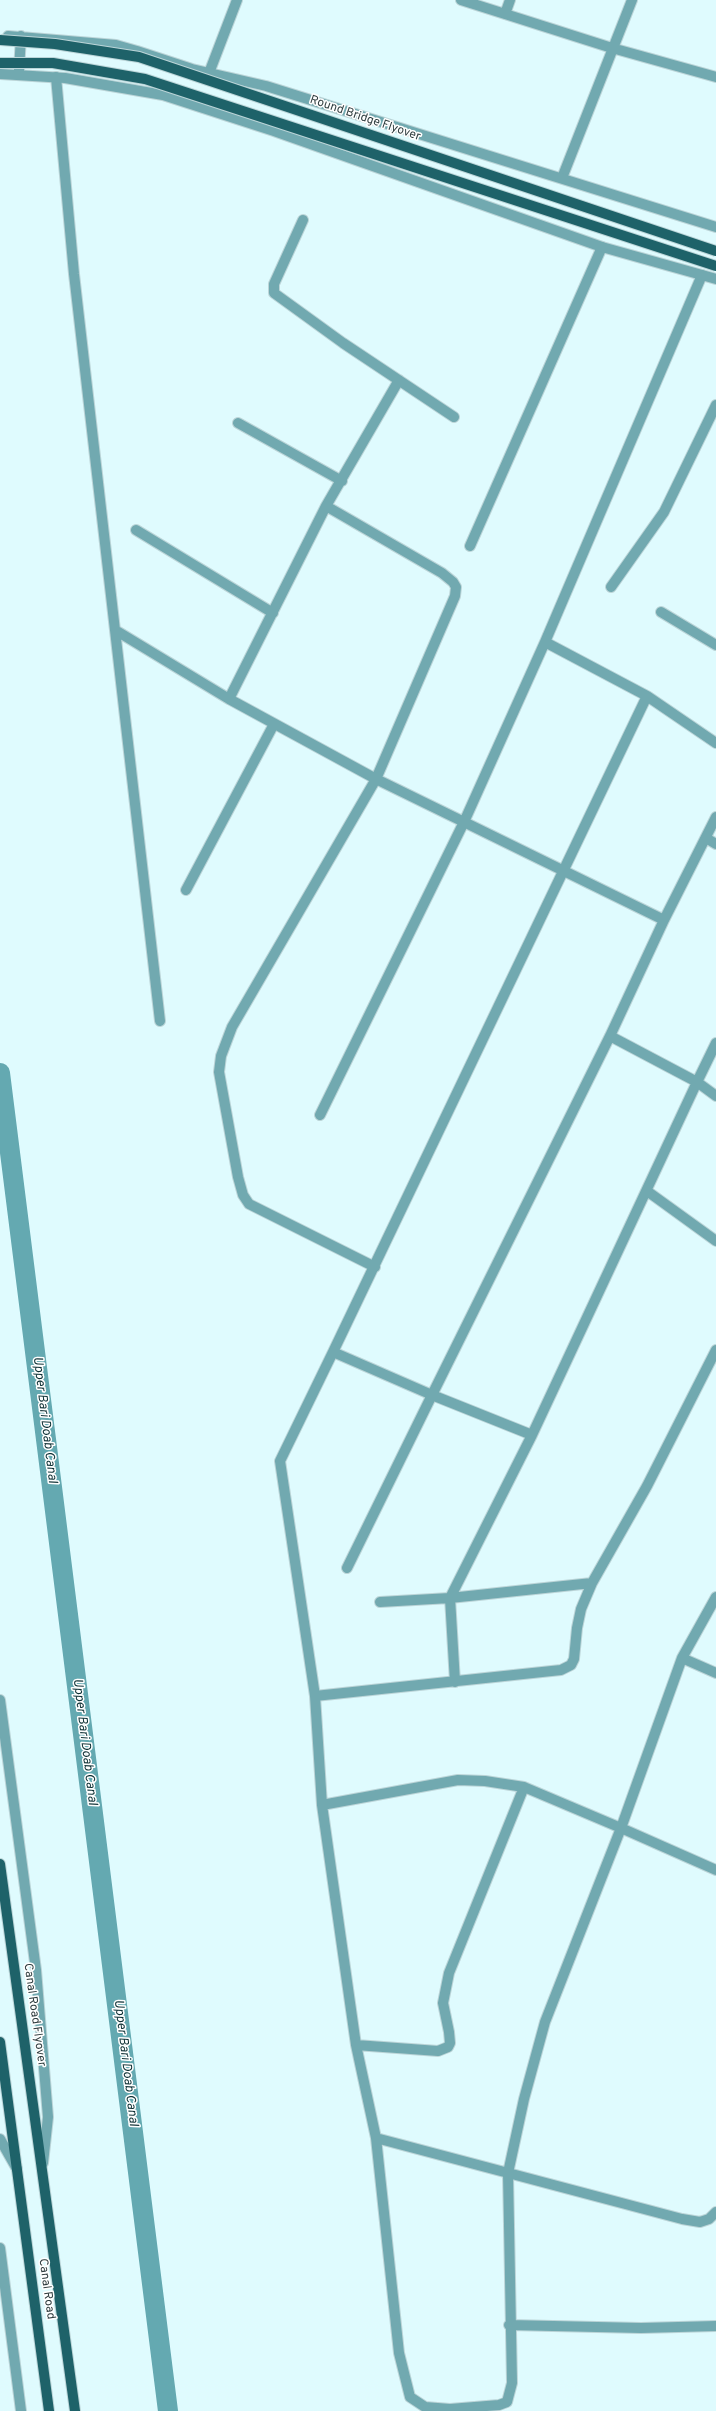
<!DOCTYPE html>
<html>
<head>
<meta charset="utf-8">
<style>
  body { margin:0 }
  canvas { display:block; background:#dffbfe }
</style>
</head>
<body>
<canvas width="716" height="2411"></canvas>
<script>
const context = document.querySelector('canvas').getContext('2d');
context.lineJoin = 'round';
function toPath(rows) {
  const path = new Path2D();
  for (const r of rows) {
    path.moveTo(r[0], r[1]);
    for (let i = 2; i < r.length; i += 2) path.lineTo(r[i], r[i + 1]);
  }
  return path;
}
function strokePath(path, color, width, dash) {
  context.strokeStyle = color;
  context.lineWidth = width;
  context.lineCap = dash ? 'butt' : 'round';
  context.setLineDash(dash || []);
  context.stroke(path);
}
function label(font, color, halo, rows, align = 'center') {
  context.font = font + ' Overpass,sans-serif';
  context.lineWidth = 3;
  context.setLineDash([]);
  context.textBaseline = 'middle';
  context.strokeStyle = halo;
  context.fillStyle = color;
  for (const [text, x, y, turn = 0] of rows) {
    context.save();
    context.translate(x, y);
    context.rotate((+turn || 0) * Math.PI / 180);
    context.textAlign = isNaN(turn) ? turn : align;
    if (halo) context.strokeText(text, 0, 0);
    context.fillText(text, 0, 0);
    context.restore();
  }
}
const canal = toPath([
  [0,1073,168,2411]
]);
const minor = toPath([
  [461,0,612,48,716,77],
  [505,14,510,0],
  [209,73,237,0],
  [56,77,74,274,160,1021],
  [562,178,632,0],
  [303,220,274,284,274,293,343,343,454,417],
  [702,275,545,642,464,822,664,920,716,817],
  [238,423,342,481],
  [326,506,442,573,453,582,456,587,455,596,376,779,232,1027,221,1056,219,1072,238,1177,243,1195,249,1204,375,1267],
  [136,530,273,613],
  [470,546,602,247],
  [611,587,664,512,716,405],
  [661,612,716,645],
  [115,630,229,699],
  [545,642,647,696,333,1352,432,1395,610,1036,664,920],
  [647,696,716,743],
  [706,838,716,844],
  [186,890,274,724],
  [610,1036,697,1082,716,1043],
  [320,1115,464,822,376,779,229,699,326,506,399,380],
  [647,1191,716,1241],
  [333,1352,280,1461,315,1696,322,1805,458,1780,485,1781,524,1787,621,1828,682,1658,716,1597],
  [347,1568,432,1395,532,1435,697,1082,716,1096],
  [380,1602,450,1598,532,1435],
  [682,1658,716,1673],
  [455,1682,450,1598,592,1583],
  [315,1696,561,1670,571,1665,574,1659,577,1628,581,1609,592,1583,647,1486,716,1350],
  [322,1805,356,2045,376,2138,682,2219,700,2222,709,2219,716,2212],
  [356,2045,438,2051,448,2047,450,2043,449,2032,443,2003,449,1973,524,1787],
  [376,2138,399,2353,410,2397,425,2407,450,2409,499,2405,507,2402,512,2383,508,2173,524,2099,545,2022,621,1828,716,1870],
  [509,2325,641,2328,716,2326]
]);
const tertiary = toPath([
  [8,36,116,45,137,51,192,69,266,86,716,227],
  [19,71,21,36],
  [0,74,65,78,163,95,274,131,602,247,716,279],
  [0,1700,36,1970,48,2117,43,2163],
  [0,2139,17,2169],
  [0,2248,21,2411]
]);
const primary = toPath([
  [0,1864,75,2411],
  [0,2042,49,2411]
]);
const primaryBridge = toPath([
  [0,40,55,44,139,57,716,251],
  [0,63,53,63,145,79,716,266]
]);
const streetNames = [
  ["Round Bridge Flyover",365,119,19],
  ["Canal Road Flyover",34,2015,82],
  ["Canal Road",46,2289,82]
];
const waterNames = [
  ["Upper Bari Doab Canal",44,1420,83],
  ["Upper Bari Doab Canal",84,1742,83],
  ["Upper Bari Doab Canal",125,2063,83]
];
strokePath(canal, '#64a9b1', 20);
strokePath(minor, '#bcd5d8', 12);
strokePath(tertiary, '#bcd5d8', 12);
strokePath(primary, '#bcd5d8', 12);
strokePath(minor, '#71a9b0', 10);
strokePath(tertiary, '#71a9b0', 10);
strokePath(primary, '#1e6269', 10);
strokePath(primaryBridge, '#bcd5d8', 12, []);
strokePath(primaryBridge, '#1e6269', 10);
label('12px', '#2e3c3e', '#fff', streetNames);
label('italic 13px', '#0d3034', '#fff', waterNames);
</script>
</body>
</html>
